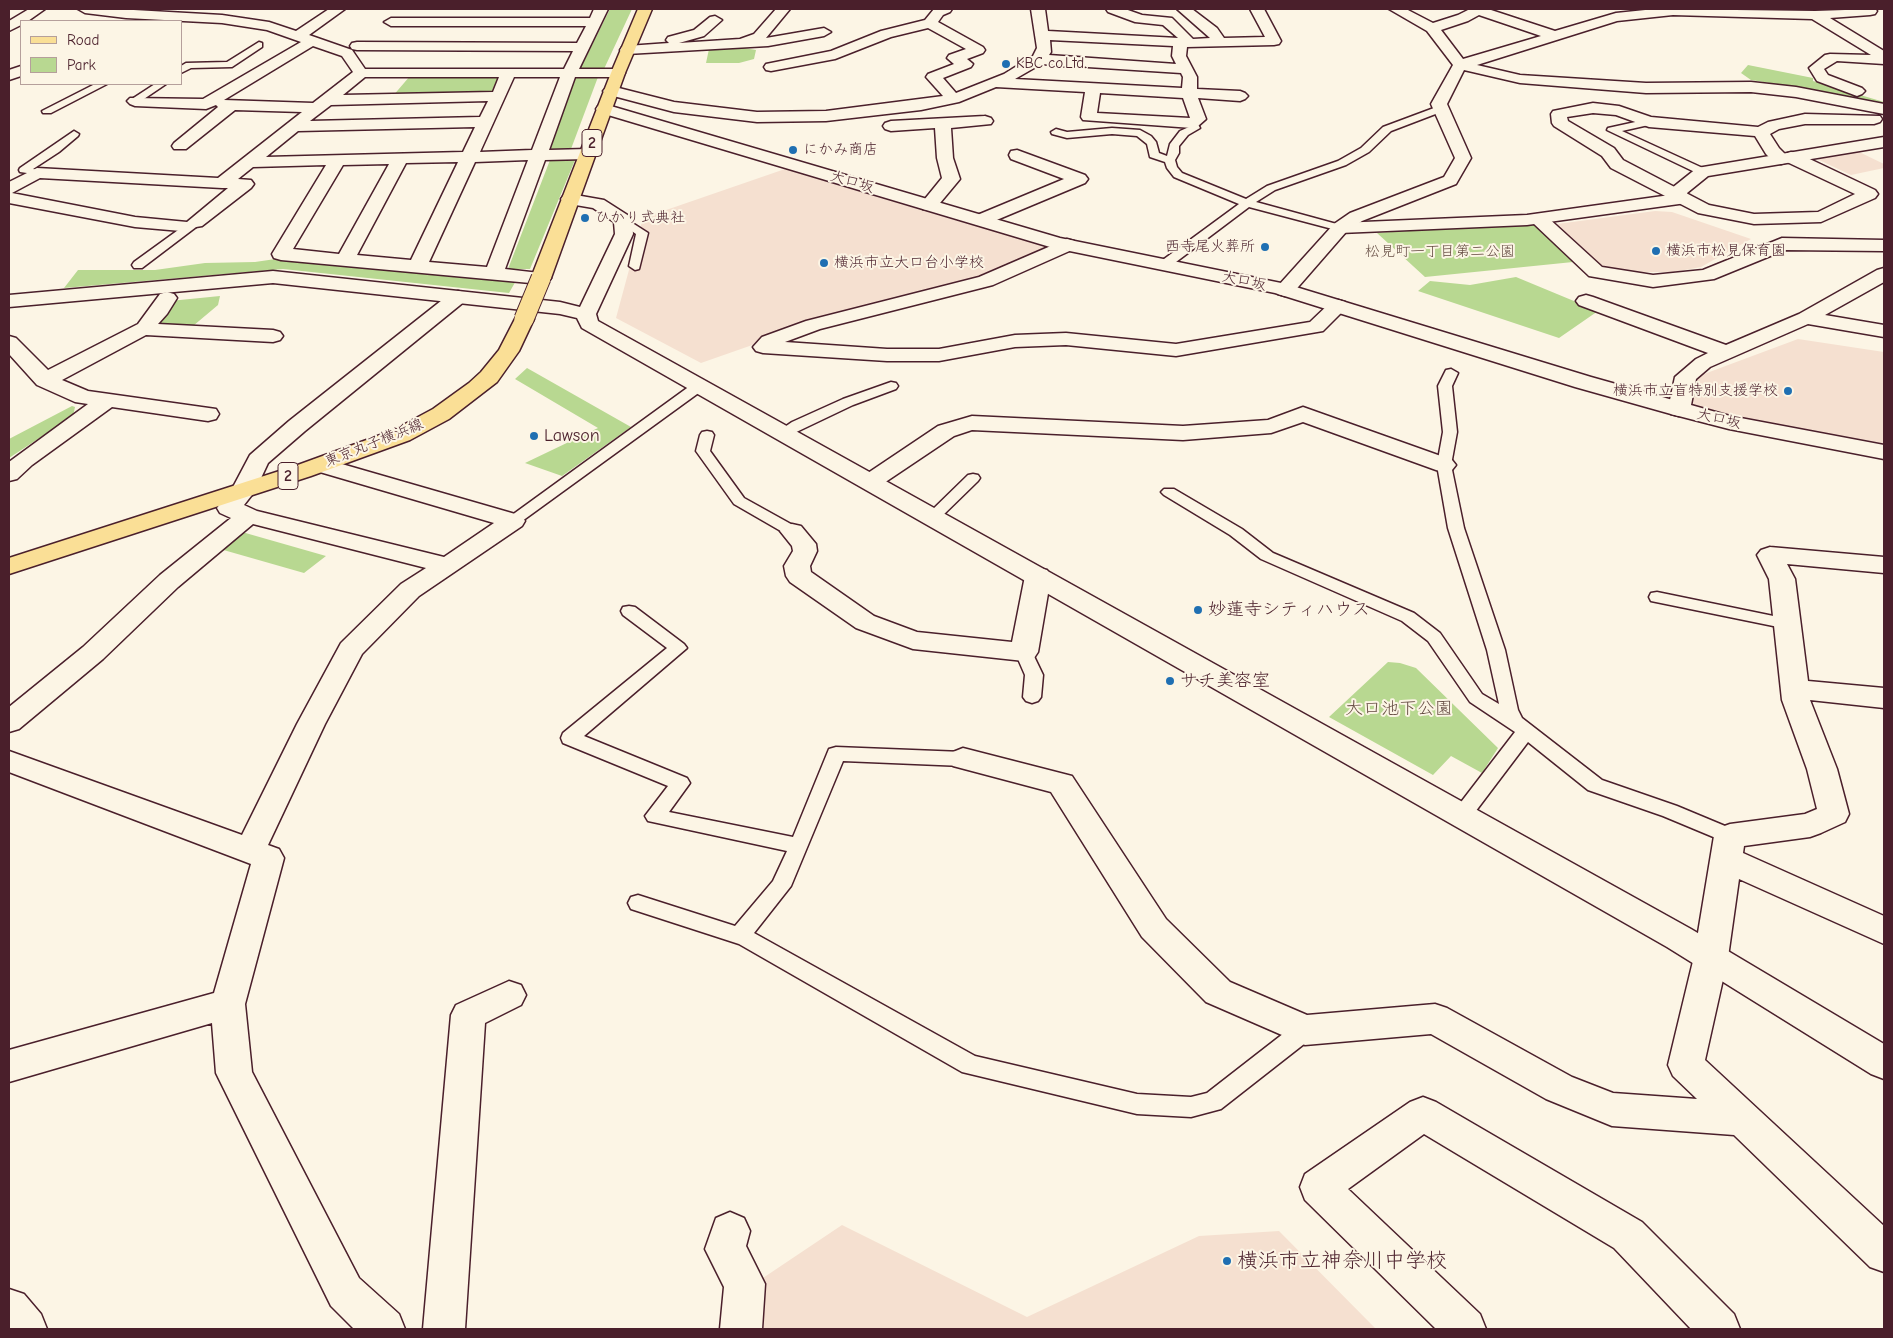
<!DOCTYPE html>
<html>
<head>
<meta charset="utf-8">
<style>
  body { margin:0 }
  #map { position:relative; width:1893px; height:1338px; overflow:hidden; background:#fcf5e5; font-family:"Comic Neue",sans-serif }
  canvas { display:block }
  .frame { position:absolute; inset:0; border:10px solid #4a1f2b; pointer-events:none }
  .legend { position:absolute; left:20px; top:20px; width:162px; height:65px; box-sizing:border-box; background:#fcf5e5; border:1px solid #b59f9b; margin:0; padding:6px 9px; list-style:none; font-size:15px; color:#4a1f2b }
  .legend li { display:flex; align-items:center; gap:10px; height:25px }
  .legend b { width:25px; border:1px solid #b59f9b }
</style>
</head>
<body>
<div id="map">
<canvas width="1893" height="1338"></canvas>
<div class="frame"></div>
<ul class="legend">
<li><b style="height:6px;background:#fadf96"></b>Road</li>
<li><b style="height:14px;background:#b8d891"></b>Park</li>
</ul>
</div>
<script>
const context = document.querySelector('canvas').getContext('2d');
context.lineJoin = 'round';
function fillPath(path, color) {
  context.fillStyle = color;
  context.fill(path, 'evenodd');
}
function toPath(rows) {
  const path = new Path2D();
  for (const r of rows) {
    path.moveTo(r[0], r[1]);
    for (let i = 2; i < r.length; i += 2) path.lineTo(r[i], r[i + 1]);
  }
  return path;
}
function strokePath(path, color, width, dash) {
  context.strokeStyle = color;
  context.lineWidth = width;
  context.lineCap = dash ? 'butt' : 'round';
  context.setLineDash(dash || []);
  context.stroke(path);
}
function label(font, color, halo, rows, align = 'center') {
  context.font = font + ' "Comic Neue","Klee One",sans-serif';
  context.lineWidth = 4;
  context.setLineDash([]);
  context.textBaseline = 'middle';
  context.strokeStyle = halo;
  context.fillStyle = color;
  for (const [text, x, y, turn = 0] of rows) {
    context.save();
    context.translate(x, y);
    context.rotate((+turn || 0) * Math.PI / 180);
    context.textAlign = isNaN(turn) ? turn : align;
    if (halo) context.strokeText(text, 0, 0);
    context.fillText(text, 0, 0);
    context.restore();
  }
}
const built = toPath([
  [1857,151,1884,164,1884,168,1851,175,1817,159],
  [785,169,951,219,1052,247,985,279,855,309,701,363,616,318,643,218],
  [1655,211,1672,212,1751,239,1701,267,1674,272,1638,272,1609,268,1595,263,1557,224],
  [1798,339,1884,352,1884,444,1739,417,1689,405,1696,377],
  [842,1225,1027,1317,1199,1236,1279,1231,1376,1329,746,1329,751,1286]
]);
const green = toPath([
  [610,9,632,9,604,69,580,69],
  [738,47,756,50,754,59,739,63,706,63,709,49],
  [1748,65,1813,78,1813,81,1884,102,1884,106,1814,92,1815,90,1751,80,1741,73],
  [505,75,496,94,392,97,410,76],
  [598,77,571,149,552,149,546,147,574,78],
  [550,160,575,160,530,269,508,269],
  [1532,223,1573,262,1425,277,1377,233],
  [289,257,517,279,509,293,283,269,64,288,78,270,155,270,205,263,255,262],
  [1516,277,1598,311,1559,338,1418,291,1430,281,1470,285],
  [220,296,218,305,193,326,152,324,170,301],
  [527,368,631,427,562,476,525,463,598,428,515,379],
  [72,406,75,407,73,416,9,458,9,439],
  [242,532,326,556,304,573,220,549],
  [1388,662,1400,663,1416,668,1498,748,1482,773,1451,756,1433,775,1329,717]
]);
const lane = toPath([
  [259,42,262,43,262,47,232,67,191,68,181,73,181,66,186,63,227,62,259,42],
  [95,84,107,84,51,113,43,113,42,111,95,84],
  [155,84,166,84,138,103,132,103,132,99,155,84],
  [1442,105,1446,106,1446,110,1391,131,1369,152,1346,165,1275,190,1256,202,1344,226,1346,228,1344,230,1340,231,1249,207,1168,268,1164,269,1160,268,1158,265,1160,262,1239,204,1174,177,1167,168,1165,162,1150,157,1147,144,1137,136,1112,134,1067,138,1052,134,1051,132,1056,129,1067,132,1112,128,1140,130,1151,136,1156,142,1159,153,1167,156,1170,144,1180,131,1189,127,1187,123,1188,121,1196,121,1200,128,1188,135,1179,146,1179,153,1175,160,1177,167,1182,173,1246,199,1267,186,1338,161,1361,148,1383,127,1442,105],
  [1649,119,1653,120,1653,124,1622,131,1707,170,1708,172,1707,174,1699,174,1607,130,1608,128,1649,119],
  [74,131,79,134,78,136,59,152,33,169,41,171,42,173,41,175,20,172,19,170,20,168,74,131],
  [623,217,648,233,639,269,635,270,629,266,636,234,619,222,617,220,619,218,623,217],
  [196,219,202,222,200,224,142,268,134,268,132,265,134,262,192,220,196,219],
  [1451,369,1458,373,1452,386,1457,432,1451,465,1464,528,1505,650,1518,710,1522,718,1602,780,1677,806,1737,831,1740,836,1737,841,1730,843,1723,841,1663,816,1588,790,1528,742,1469,820,1462,822,1455,820,1452,815,1455,810,1515,732,1470,702,1428,641,1402,621,1261,559,1230,535,1164,495,1161,492,1164,489,1174,489,1242,529,1273,553,1414,613,1440,633,1482,694,1499,704,1487,650,1448,528,1437,465,1443,432,1438,386,1446,370,1451,369],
  [699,382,704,383,706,386,704,389,518,524,508,524,505,521,508,518,694,383,699,382],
  [891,382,896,383,898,386,896,389,853,405,788,436,778,436,776,433,792,422,843,399,891,382],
  [707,431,712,432,714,435,710,451,744,498,798,528,800,531,798,534,786,534,734,504,696,451,700,435,702,432,707,431],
  [973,474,978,475,980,478,978,481,938,520,928,520,925,517,928,514,968,475,973,474],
  [1657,592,1788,619,1794,620,1796,624,1794,628,1788,629,1651,601,1649,597,1651,593,1657,592],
  [629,606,635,607,684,644,687,648,584,736,687,778,690,783,669,812,793,837,829,749,836,747,963,752,970,754,972,759,970,764,963,766,843,761,791,886,754,933,975,1056,1137,1094,1191,1097,1207,1093,1297,1023,1305,1020,1313,1023,1316,1030,1313,1037,1221,1109,1191,1117,1137,1114,962,1072,739,944,631,909,628,903,631,897,638,895,735,926,773,881,787,851,648,821,645,816,668,786,563,743,561,738,563,733,667,648,623,615,621,611,623,607,629,606],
  [1024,646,1030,648,1043,675,1041,697,1038,701,1032,703,1026,701,1023,697,1025,675,1015,652,1018,648,1024,646]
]);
const street = toPath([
  [29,9,45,9,28,21,21,21,21,25,9,31,9,21,29,9],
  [78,9,116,9,222,15,269,22,296,31,329,9,345,9,309,35,352,50,365,69,564,69,573,51,357,50,352,49,350,46,352,43,357,42,577,43,586,26,391,26,384,22,391,18,590,18,594,9,608,9,579,69,618,69,623,70,625,73,623,76,618,77,575,77,549,150,587,149,593,150,595,154,593,158,587,159,545,160,505,269,548,274,551,278,548,282,541,284,281,260,274,258,272,254,326,165,253,167,238,179,251,180,254,184,251,188,202,226,196,227,190,226,187,230,181,231,135,227,9,203,9,182,37,168,218,178,302,112,235,110,186,149,174,149,172,146,174,143,218,107,216,105,206,109,135,106,130,104,127,101,130,98,203,99,301,42,267,30,222,23,126,18,85,13,78,9],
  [313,46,342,56,353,72,313,103,224,100,313,46],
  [365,77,499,77,493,92,343,95,365,77],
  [514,77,560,77,532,150,480,152,514,77],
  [488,101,480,117,310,121,331,105,488,101],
  [475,127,463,152,266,157,298,131,475,127],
  [528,160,487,267,429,262,475,162,528,160],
  [458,162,411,260,357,255,406,163,458,162],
  [389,164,339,254,293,249,343,165,389,164],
  [40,178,222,188,228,188,187,222,135,217,12,193,40,178],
  [776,9,790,9,766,38,824,28,831,32,824,36,768,46,627,54,622,53,620,50,622,47,627,46,669,43,666,40,668,37,694,30,710,17,715,16,722,20,704,36,679,43,740,39,754,34,776,9],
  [934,9,952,9,950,12,943,15,938,22,983,47,985,50,983,53,967,59,973,64,971,67,943,78,956,93,1004,74,1033,56,1037,48,1031,9,1045,9,1048,31,1178,38,1163,25,1135,22,1108,12,1106,9,1125,9,1142,15,1172,18,1193,39,1210,38,1177,9,1192,9,1217,28,1224,38,1265,37,1250,9,1264,9,1281,41,1279,44,1274,45,1187,47,1186,56,1197,77,1197,89,1240,91,1245,93,1248,96,1245,99,1240,101,1198,98,1206,119,1198,126,1192,128,1083,120,1081,117,1085,92,996,87,959,102,921,110,826,121,757,122,674,112,606,94,603,91,606,88,611,86,674,102,757,112,826,111,943,96,926,77,928,74,954,64,947,58,949,55,966,49,928,28,891,37,835,59,771,71,766,70,764,67,766,64,831,51,881,31,925,20,934,9],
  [1050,40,1173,46,1172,56,1176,64,1049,55,1051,52,1050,40],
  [1041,64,1181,73,1183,77,1182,88,1015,79,1041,64],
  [1100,93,1183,98,1190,118,1097,113,1100,93],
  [1389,9,1406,9,1433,23,1458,15,1470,9,1488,9,1555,31,1616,13,1655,9,1815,11,1875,9,1877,11,1875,14,1870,15,1830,18,1884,51,1884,64,1837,61,1824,69,1828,75,1862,88,1865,91,1862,94,1857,96,1817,81,1809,68,1825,55,1830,54,1871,55,1812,19,1673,15,1617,21,1477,65,1520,75,1646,83,1751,82,1796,87,1884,104,1884,114,1796,97,1751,92,1646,93,1520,83,1464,70,1447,104,1471,158,1456,184,1362,221,1346,232,1292,294,1285,296,1278,294,1275,290,1278,286,1334,224,1350,213,1444,177,1455,158,1431,104,1453,65,1427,31,1389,9],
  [1479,15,1541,36,1463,59,1441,30,1468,21,1479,15],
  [21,66,21,76,9,80,9,70,21,66],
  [1593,103,1619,106,1651,117,1758,127,1768,122,1805,114,1880,116,1882,119,1880,122,1874,124,1805,124,1779,129,1770,134,1779,148,1785,154,1791,152,1797,153,1875,190,1878,194,1875,198,1821,222,1754,224,1698,213,1611,168,1602,156,1554,126,1552,123,1551,114,1553,111,1593,103],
  [1593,113,1616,115,1649,127,1755,136,1766,154,1775,163,1781,164,1787,162,1855,194,1818,212,1754,214,1709,205,1623,160,1614,148,1568,121,1567,117,1593,113],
  [985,116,991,118,993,121,991,124,951,128,953,158,960,179,935,209,929,210,923,209,920,205,942,178,937,158,935,128,891,131,885,129,883,126,885,123,891,121,985,116],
  [1017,150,1085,175,1088,179,1085,183,987,224,981,225,975,224,972,220,975,216,1064,179,1011,159,1009,155,1011,151,1017,150],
  [1539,214,1545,215,1602,267,1653,275,1703,270,1782,238,1884,240,1884,251,1785,250,1714,279,1653,287,1589,276,1533,223,1530,219,1533,215,1539,214],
  [1067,239,1074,241,1076,245,1074,249,993,285,820,329,785,342,887,349,939,349,1015,335,1066,333,1176,344,1310,322,1331,302,1338,300,1345,302,1348,306,1323,331,1176,356,1066,345,1015,347,939,361,887,361,763,353,756,351,753,347,762,337,806,321,979,277,1067,239],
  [1884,268,1884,282,1825,315,1884,325,1884,337,1808,324,1710,367,1696,379,1691,405,1730,416,1884,445,1884,459,1729,429,1671,414,1668,409,1675,377,1696,359,1708,353,1579,305,1576,301,1579,297,1586,295,1593,297,1726,345,1799,314,1877,270,1884,268],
  [458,291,465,293,468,297,465,301,305,431,268,463,255,491,244,505,257,511,444,557,494,523,313,470,309,465,313,460,321,458,522,516,525,521,522,526,419,596,362,654,325,724,268,845,279,849,284,858,245,1004,252,1072,359,1278,399,1314,405,1329,354,1329,331,1306,216,1073,212,1023,9,1082,9,1050,214,993,251,864,9,772,9,751,242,835,297,724,341,643,401,584,426,568,253,524,178,587,103,659,19,729,9,732,9,707,83,647,160,575,231,518,220,513,217,508,232,489,250,455,289,421,451,293,458,291],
  [167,292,174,294,177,298,167,314,158,324,273,330,280,332,283,336,280,340,273,342,146,335,62,380,88,391,216,409,219,414,216,419,208,421,112,407,32,465,17,479,9,481,9,462,88,404,75,402,37,385,9,354,9,336,16,338,48,370,138,324,160,294,167,292],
  [1303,407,1452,460,1456,465,1452,470,1444,472,1436,470,1303,422,1271,433,1183,440,972,430,954,436,878,487,870,489,862,487,858,482,862,477,938,426,972,416,1183,426,1268,420,1303,407],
  [792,524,801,526,816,544,817,551,810,566,811,572,874,616,917,632,1012,642,1025,576,1029,570,1038,568,1047,570,1051,576,1038,652,1034,658,1024,661,913,649,856,628,790,582,786,576,784,566,793,551,792,546,780,531,783,526,792,524],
  [1770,547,1884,557,1884,573,1787,564,1795,579,1808,681,1884,688,1884,708,1810,700,1837,769,1849,814,1845,822,1821,833,1810,837,1744,846,1743,853,1884,916,1884,944,1739,879,1728,957,1705,1060,1884,1226,1884,1272,1870,1267,1734,1135,1612,1126,1546,1099,1431,1034,1305,1045,1206,1002,1142,937,1051,792,953,766,948,759,953,752,963,748,1072,776,1166,919,1230,982,1307,1015,1435,1004,1447,1008,1572,1077,1613,1093,1697,1099,1673,1076,1668,1065,1694,957,1714,836,1719,828,1730,824,1805,814,1817,809,1807,769,1782,700,1769,579,1757,555,1761,550,1770,547],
  [509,981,521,985,526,995,521,1005,485,1023,465,1329,423,1329,451,1015,456,1005,509,981],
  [1423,1097,1436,1102,1642,1222,1734,1314,1740,1329,1691,1329,1614,1248,1424,1134,1348,1189,1480,1314,1486,1329,1436,1329,1305,1200,1300,1187,1305,1174,1410,1102,1423,1097],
  [730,1212,744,1218,750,1231,746,1246,765,1284,762,1329,720,1329,724,1287,705,1249,716,1218,730,1212],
  [9,1289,24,1294,41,1314,47,1329,9,1329,9,1289]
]);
const secondary = toPath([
  [604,104,1060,238,1286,284,1591,377,1687,404,1690,409,1687,414,1679,416,1671,414,1575,387,1275,293,1050,247,598,112,596,109,598,106,604,104],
  [1884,137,1884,147,1708,176,1687,193,1688,199,1685,203,1679,204,1527,225,1340,233,1334,232,1331,228,1334,224,1340,223,1527,215,1670,195,1672,188,1697,168,1884,137],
  [570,194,604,200,629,216,632,220,633,234,596,314,598,321,1691,929,1884,1044,1884,1079,1871,1074,1667,947,582,328,577,318,560,314,273,283,9,307,9,295,273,271,560,302,580,307,615,234,614,222,593,208,564,203,561,199,564,195,570,194]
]);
const primary = toPath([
  [638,9,652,9,625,73,551,278,548,282,541,284,534,282,531,278,611,73,638,9],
  [524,313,531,315,534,319,519,351,497,382,449,419,410,440,311,476,9,574,9,558,295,466,394,430,433,409,469,383,481,372,499,350,517,315,524,313]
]);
const primaryBridge = toPath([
  [524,319,541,278]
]);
const markers = [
  [1006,64,5,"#1f6fb2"],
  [793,150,5,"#1f6fb2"],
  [585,218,5,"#1f6fb2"],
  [1265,247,5,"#1f6fb2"],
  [1656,251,5,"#1f6fb2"],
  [824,263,5,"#1f6fb2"],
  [1788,391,5,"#1f6fb2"],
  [534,436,5,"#1f6fb2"],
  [1198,610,5,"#1f6fb2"],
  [1170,681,5,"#1f6fb2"],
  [1227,1261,5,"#1f6fb2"]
];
const farPoinames = [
  ["KBC co.Ltd.",1016,64],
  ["にかみ商店",803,150],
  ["ひかり式典社",595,218],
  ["西寺尾火葬所",1255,247,"right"],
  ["横浜市松見保育園",1666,251],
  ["横浜市立大口台小学校",834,263],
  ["横浜市立盲特別支援学校",1778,391,"right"]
];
const farStreetnames = [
  ["大口坂",852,182,16],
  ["大口坂",1244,281,12],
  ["大口坂",1719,419,13],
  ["東京丸子横浜線",374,443,-22]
];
const farParknames = [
  ["松見町一丁目第二公園",1440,252]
];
const shields = [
  [592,143,20],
  [288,476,20]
];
const shieldNames = [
  ["2",592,143],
  ["2",288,476]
];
const poiNames = [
  ["Lawson",544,436],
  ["妙蓮寺シティハウス",1208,610],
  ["サチ美容室",1180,681]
];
const parkNames = [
  ["大口池下公園",1399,709]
];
const nearPoinames = [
  ["横浜市立神奈川中学校",1237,1261]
];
fillPath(built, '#f5e0d0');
fillPath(green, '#b8d891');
strokePath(lane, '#4a1f2b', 3);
strokePath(street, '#4a1f2b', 3);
strokePath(secondary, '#4a1f2b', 3);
strokePath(primary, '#4a1f2b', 3);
fillPath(lane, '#fcf5e5');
fillPath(street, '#fcf5e5');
fillPath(secondary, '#fcf5e5');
fillPath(primary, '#fadf96');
strokePath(primaryBridge, '#4a1f2b', 21, []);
strokePath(primaryBridge, '#fadf96', 19);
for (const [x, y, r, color] of markers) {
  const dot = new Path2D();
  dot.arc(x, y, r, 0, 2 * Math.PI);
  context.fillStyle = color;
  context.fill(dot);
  strokePath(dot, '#fcf5e5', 2);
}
label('15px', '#4a1f2b', '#fcf5e5', farPoinames, 'left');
label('15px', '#4a1f2b', '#fcf5e5', farStreetnames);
label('15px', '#664d44', '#fcf5e5', farParknames);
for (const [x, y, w] of shields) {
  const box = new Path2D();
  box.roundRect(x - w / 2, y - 13.5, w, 27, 4);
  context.fillStyle = '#fcf5e5';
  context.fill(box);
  strokePath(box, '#4a1f2b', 1);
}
label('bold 16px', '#4a1f2b', null, shieldNames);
label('18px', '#4a1f2b', '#fcf5e5', poiNames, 'left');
label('18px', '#664d44', '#fcf5e5', parkNames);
label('21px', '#4a1f2b', '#fcf5e5', nearPoinames, 'left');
</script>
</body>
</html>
